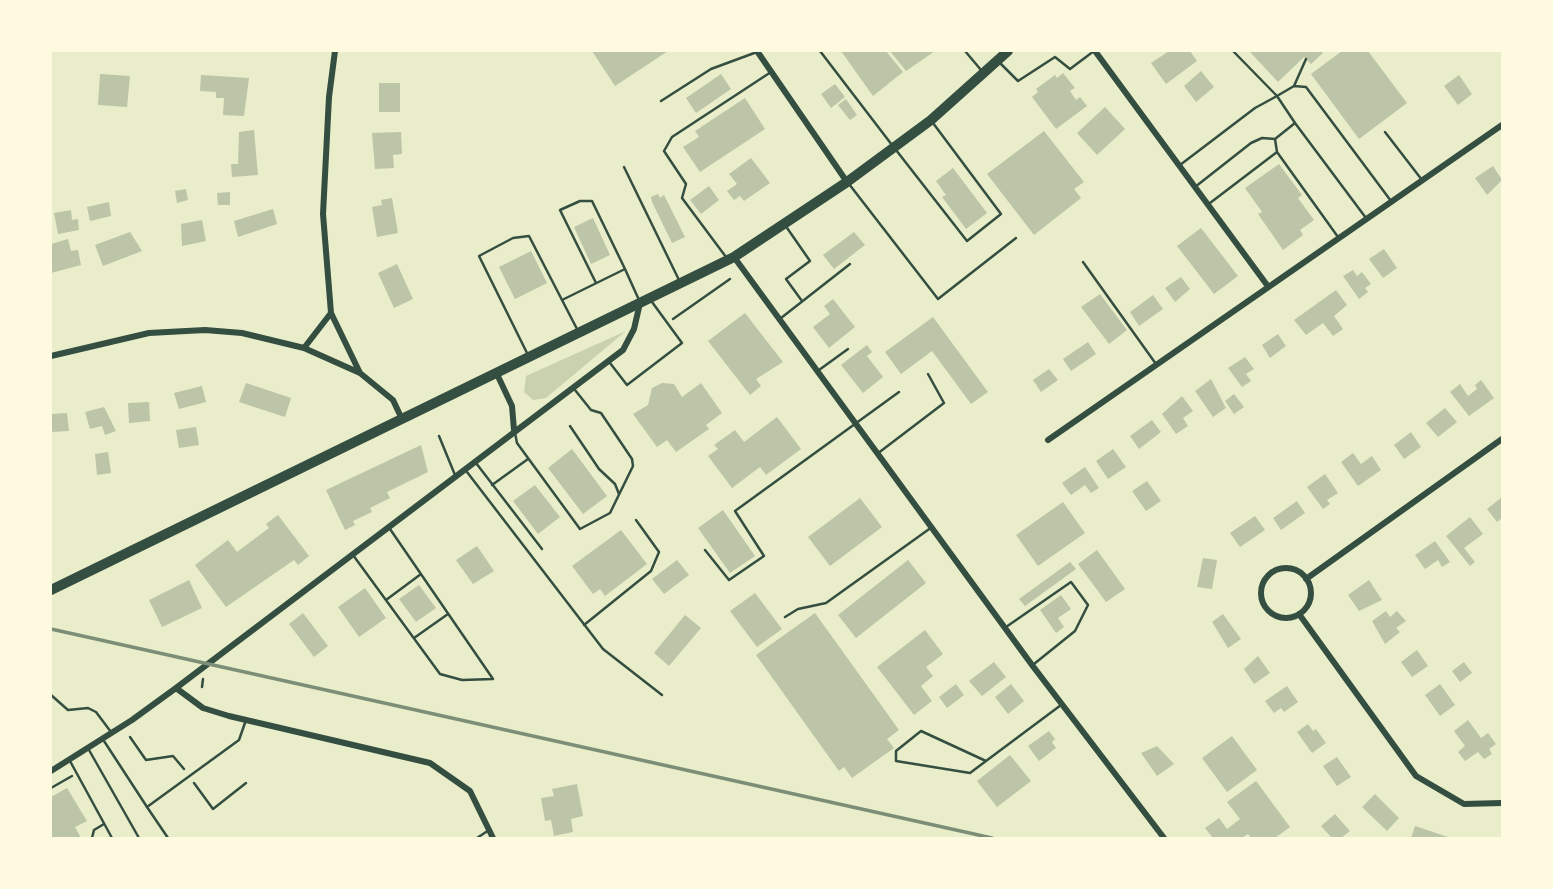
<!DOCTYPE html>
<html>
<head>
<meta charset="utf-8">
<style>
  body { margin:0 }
  #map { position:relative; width:1553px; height:889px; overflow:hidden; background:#e9edc9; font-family:"Sofia Sans Condensed",sans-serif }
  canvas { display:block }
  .frame { position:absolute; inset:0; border:52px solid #fefae0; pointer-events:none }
</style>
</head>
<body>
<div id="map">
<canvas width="1553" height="889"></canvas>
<div class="frame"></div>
</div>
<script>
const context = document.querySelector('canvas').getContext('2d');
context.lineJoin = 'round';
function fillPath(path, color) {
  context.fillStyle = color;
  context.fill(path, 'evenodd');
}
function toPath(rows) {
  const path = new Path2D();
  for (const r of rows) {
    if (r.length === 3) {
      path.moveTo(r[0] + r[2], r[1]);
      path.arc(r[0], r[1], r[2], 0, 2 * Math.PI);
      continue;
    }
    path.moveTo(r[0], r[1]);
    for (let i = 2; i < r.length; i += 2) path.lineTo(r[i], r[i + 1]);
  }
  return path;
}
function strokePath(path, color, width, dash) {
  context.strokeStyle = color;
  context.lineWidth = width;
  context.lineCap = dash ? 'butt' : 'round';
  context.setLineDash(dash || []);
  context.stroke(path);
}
const green = toPath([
  [626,331,546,398,533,400,524,392,526,376]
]);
const building = toPath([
  [592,51,668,51,615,86],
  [841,51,886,51,903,72,873,96],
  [890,51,935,51,906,71],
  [1169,51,1190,51,1197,61,1166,84,1151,63],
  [1249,51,1321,51,1323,53,1311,64,1304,57,1278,82],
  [1342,51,1368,51,1407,103,1359,139,1311,74],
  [1201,71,1214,87,1196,102,1184,86],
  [1063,73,1075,88,1070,91,1076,100,1080,97,1087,106,1056,129,1032,97,1038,92,1036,89,1055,75,1057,78],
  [100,74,130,76,127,107,98,105],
  [721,74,731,89,696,113,686,98],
  [201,75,249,78,244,116,223,115,224,98,216,98,216,92,200,91],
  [1459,75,1472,94,1458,105,1444,86],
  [379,83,400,83,400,112,379,112],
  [835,84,845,97,831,108,821,94],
  [745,98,765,129,700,172,683,147,699,137,695,131],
  [846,99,857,115,850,120,838,105],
  [1105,107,1125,129,1097,155,1077,133],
  [254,130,258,175,232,177,231,164,238,164,239,132],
  [1044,131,1084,182,1074,189,1081,198,1034,235,987,174],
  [401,132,402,154,393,155,394,168,375,169,372,133],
  [751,158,770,183,744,201,740,196,734,200,727,191,737,184,729,174],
  [1279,164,1302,195,1298,198,1314,220,1300,230,1303,235,1283,250,1258,214,1262,212,1245,188],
  [1493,166,1502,180,1487,195,1475,178],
  [953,168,987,213,966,229,942,197,946,195,936,181],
  [709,186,719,200,701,214,690,200],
  [186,189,188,200,177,203,175,191],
  [230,192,230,205,218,205,217,193],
  [658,194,660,198,664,195,685,237,672,243,652,202,651,197],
  [392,198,398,233,377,237,372,207,382,205,381,200],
  [109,202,111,216,90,221,87,207],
  [273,209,277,224,238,237,234,221],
  [71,210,72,220,78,219,79,230,58,234,54,213],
  [593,218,610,255,591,264,574,227],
  [202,220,206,241,182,246,181,224],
  [1201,228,1238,276,1214,294,1177,246],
  [130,232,142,251,103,266,95,245],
  [854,232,865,245,834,269,823,255],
  [68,239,71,251,78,250,81,265,51,273,51,244],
  [1384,249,1397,268,1383,278,1369,259],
  [531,251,547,283,515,299,499,267],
  [397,264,413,299,394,308,378,273],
  [1353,270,1357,276,1362,272,1371,284,1365,288,1368,292,1359,299,1343,276],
  [1181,277,1190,289,1175,302,1165,288],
  [1336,290,1347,305,1334,316,1343,329,1333,336,1323,323,1306,335,1294,320],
  [1100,294,1127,330,1109,344,1081,307],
  [1153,295,1163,309,1139,326,1130,312],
  [833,299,855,327,829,348,813,327,830,314,824,306],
  [745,313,783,362,756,379,761,386,750,395,708,341],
  [933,317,988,392,971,404,932,351,901,374,885,352],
  [1278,334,1286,346,1270,358,1262,345],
  [1088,342,1096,354,1071,371,1063,359],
  [867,345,872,352,867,356,883,377,863,393,841,365],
  [1245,357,1254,369,1246,374,1251,381,1242,387,1228,368],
  [1049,369,1058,380,1041,392,1033,380],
  [1211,379,1226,408,1213,417,1195,391],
  [1481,380,1494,398,1469,416,1450,392,1460,384,1468,396,1477,389,1475,385],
  [246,383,291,398,285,417,239,402],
  [662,383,674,384,682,397,701,383,722,413,706,425,709,429,676,452,667,440,657,447,633,414,648,405,652,388],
  [202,386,206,402,179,409,174,393],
  [1234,394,1244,407,1234,414,1225,401],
  [1182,396,1193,411,1183,418,1188,426,1176,434,1162,414],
  [149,402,150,421,129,423,128,403],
  [104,407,116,431,105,435,102,426,90,429,85,412],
  [1445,408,1457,422,1438,437,1426,423],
  [67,413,69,431,51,432,51,414],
  [777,417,801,449,766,475,760,467,732,488,708,456,718,449,714,445,735,430,744,442],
  [1152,420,1161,432,1139,449,1130,436],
  [196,427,199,445,179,448,176,430],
  [1411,432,1421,447,1404,459,1394,445],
  [421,445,428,472,387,492,390,498,370,508,372,512,353,521,355,525,345,530,326,490],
  [572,449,607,496,583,514,548,468],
  [1113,449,1126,467,1108,479,1096,461],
  [108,452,111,473,97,475,95,454],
  [1353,453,1361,464,1372,456,1381,470,1358,486,1341,462],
  [1085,467,1099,488,1091,493,1085,485,1071,495,1062,483],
  [1325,474,1338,493,1327,500,1330,504,1323,509,1307,487],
  [1147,481,1161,501,1146,511,1132,491],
  [535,485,560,517,538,534,513,501],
  [1502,497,1502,518,1497,522,1487,509],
  [860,498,882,527,830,566,808,537],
  [1297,501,1305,513,1281,530,1273,518],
  [1063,502,1085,533,1038,566,1016,535],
  [723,510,755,556,730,573,698,528],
  [278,515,309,556,298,565,294,560,226,607,195,565,228,540,237,552,269,528,266,524],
  [1255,516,1265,530,1240,547,1230,533],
  [1470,517,1483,534,1464,548,1475,562,1470,566,1446,536],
  [621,530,647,564,605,596,600,589,593,594,572,566],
  [1435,541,1450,562,1442,567,1438,560,1425,569,1415,555],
  [477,546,494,571,473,584,456,560],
  [1097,550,1125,589,1106,602,1078,564],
  [1203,558,1217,560,1212,589,1197,587],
  [677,560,689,575,664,594,652,579],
  [908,560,926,583,856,638,838,615],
  [1070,562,1076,569,1025,606,1019,599],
  [189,580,202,608,162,627,149,600],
  [1369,580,1382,600,1359,611,1348,595],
  [419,585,436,608,416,622,399,599],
  [365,588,386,618,359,637,338,607],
  [755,593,782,629,757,647,730,611],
  [1061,595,1071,609,1058,618,1064,627,1056,633,1040,610],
  [1386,611,1390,617,1397,611,1406,621,1396,628,1400,632,1385,644,1372,621],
  [303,613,328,646,314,657,289,624],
  [815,613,899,730,887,739,894,748,852,778,844,767,839,771,756,655],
  [1223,614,1241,639,1228,648,1212,622],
  [685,615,701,628,669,666,654,653],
  [925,630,943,654,926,667,933,676,921,686,932,701,914,715,877,667],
  [1417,650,1428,666,1412,677,1401,662],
  [1258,656,1270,673,1254,684,1244,669],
  [994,662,1006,677,982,696,969,681],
  [1464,662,1472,673,1460,682,1452,671],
  [956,684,964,695,947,708,939,697],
  [1011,684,1024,701,1008,714,995,697],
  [1440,684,1455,705,1440,716,1425,695],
  [1287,686,1298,702,1284,712,1281,708,1274,713,1265,701],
  [1468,720,1481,738,1488,733,1496,744,1489,749,1492,754,1484,759,1478,752,1465,761,1458,752,1465,746,1454,731],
  [1308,724,1313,731,1316,729,1326,743,1312,753,1297,732],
  [1049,731,1055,739,1052,742,1056,748,1039,761,1028,746],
  [1232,736,1257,770,1227,792,1202,758],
  [1157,746,1174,764,1157,776,1141,753],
  [1010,755,1031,781,997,807,977,781],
  [1337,757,1351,777,1337,786,1323,766],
  [1256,781,1290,827,1275,838,1251,838,1248,834,1242,838,1213,838,1205,828,1219,818,1227,829,1240,819,1227,802],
  [577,784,583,816,571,819,573,832,554,836,551,820,545,821,541,798,554,796,552,789],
  [67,788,87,821,75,827,81,838,51,838,51,797],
  [1375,794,1399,818,1387,831,1362,807],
  [1335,814,1350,831,1341,838,1332,838,1321,826],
  [1415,826,1451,838,1411,838]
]);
const path = toPath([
  [673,319,730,279],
  [202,687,203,679],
  [130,737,146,760,173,756,184,769],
  [194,783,213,809,246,783],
  [51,788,72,776]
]);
const service = toPath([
  [820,51,892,145],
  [965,51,981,70],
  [1233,51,1277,96,1294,86,1306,87,1391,201],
  [1000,63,1018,81,1055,57,1070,69,1094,51],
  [1294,86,1306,59],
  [661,101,711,69,757,52],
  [1295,123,1366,218],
  [1385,132,1422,180],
  [1275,139,1277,152,1338,237],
  [896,150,967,241,1001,214,933,123],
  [1180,165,1255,108,1277,96,1295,123,1275,139,1262,138,1251,143,1195,187],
  [624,167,679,280],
  [849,184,938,299,1016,238],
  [1210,203,1277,152],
  [785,225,810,261,786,279,802,301],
  [726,257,682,198,686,184,664,151,672,137,771,72],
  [1083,262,1156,364],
  [596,283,560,210,580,201,592,201,625,269],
  [781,318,850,264],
  [577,329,562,300,625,269,639,300],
  [527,353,479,256,513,238,529,236,562,300],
  [610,363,627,385,682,343,652,302],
  [819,370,848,349],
  [570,426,599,469,615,484,619,494],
  [515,433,517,443,580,529,610,513,633,466,632,459,601,413,591,410,575,390],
  [439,436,455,475],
  [877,454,944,403,928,374],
  [476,463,542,549],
  [467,472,603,649,662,695],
  [492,485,528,459],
  [705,550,729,580,764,556,735,511,899,392],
  [353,555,440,674,462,680,493,679,390,529],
  [386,600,421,574],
  [785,617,798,609,826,603,932,527],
  [584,625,651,571,659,552,636,520],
  [1006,627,1071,582,1088,605,1075,631,1034,664],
  [414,638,448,614],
  [51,695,68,710,88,708,96,712,111,732],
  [104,741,147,807,239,740,246,720],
  [89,750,139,838],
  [70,761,112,838],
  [986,761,970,773,896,761,896,751,921,731,986,761,1061,705],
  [147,807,168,838],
  [92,838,94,830,104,824],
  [477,838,489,830]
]);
const minor = toPath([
  [335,51,329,97,323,214,331,313,360,373],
  [757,51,847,182],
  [1095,51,1267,285],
  [734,257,1032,665,1164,838],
  [304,348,331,313],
  [51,356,149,333,205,330,242,333,304,348,360,373,393,400,401,417],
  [496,372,512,406,514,430],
  [1048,440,1502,125],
  [1286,593,25],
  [1306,579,1502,439],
  [1299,614,1416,776,1464,804,1502,803],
  [176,688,203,708,229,716,430,763,470,791,493,838],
  [51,771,132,720,176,688,623,350,634,329,640,303]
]);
const primary = toPath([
  [51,590,734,257,847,182,931,120,1008,51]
]);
const rail = toPath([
  [51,629,992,838]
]);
fillPath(green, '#cad2ad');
fillPath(building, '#bcc5a7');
strokePath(path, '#344e41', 2.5);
strokePath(service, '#344e41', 2.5);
strokePath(minor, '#344e41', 6);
strokePath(primary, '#344e41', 10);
strokePath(rail, '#7c8e77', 3.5);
</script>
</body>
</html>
